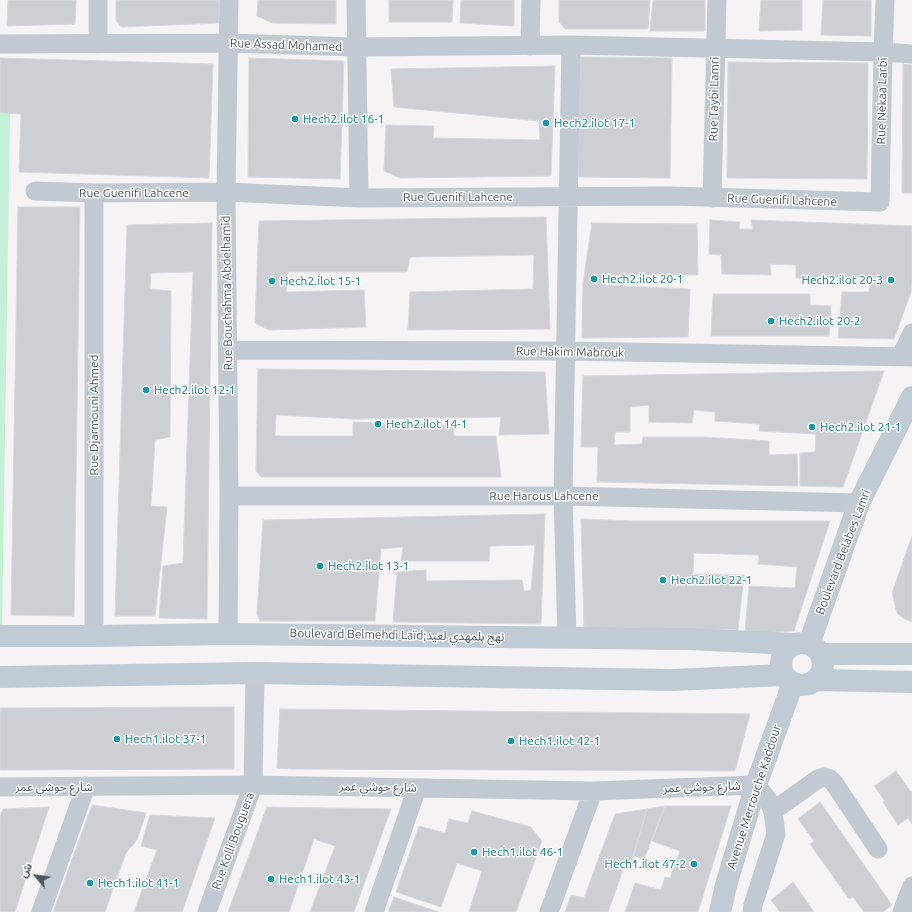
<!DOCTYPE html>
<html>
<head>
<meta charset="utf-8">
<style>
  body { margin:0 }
  #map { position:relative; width:912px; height:912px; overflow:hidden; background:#f5f3f3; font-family:Ubuntu,"Noto Sans Arabic",sans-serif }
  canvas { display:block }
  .north { position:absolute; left:16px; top:856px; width:40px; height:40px; -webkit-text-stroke:3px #fff; paint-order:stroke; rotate:299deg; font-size:11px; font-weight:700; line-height:16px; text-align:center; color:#4a5661 }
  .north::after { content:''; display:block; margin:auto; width:14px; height:18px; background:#4a5661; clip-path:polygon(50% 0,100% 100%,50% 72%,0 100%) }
</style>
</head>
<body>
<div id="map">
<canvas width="912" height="912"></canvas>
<div class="north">ش</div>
</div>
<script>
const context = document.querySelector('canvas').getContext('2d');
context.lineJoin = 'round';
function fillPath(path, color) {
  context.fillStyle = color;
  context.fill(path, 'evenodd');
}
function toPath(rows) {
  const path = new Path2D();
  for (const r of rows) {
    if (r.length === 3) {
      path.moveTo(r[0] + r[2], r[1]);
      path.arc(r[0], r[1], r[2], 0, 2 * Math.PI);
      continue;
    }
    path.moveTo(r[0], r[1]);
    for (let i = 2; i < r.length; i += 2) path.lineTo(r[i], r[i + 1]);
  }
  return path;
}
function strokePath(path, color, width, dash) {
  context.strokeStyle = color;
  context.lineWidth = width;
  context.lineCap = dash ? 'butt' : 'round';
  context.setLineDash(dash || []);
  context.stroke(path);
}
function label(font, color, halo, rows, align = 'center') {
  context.font = font + ' Ubuntu,"Noto Sans Arabic",sans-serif';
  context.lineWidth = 3;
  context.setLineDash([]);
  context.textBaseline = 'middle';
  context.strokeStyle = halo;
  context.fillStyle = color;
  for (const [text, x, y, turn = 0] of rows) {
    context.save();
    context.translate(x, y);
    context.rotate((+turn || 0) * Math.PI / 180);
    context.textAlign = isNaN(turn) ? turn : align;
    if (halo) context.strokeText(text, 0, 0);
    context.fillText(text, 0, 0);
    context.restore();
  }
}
const green = toPath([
  [0,113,10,114,2,626,0,625]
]);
const building = toPath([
  [8,0,76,0,75,24,7,26,8,0],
  [116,0,219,0,219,23,121,27,116,20,116,0],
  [258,0,336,0,336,24,272,23,257,16,258,0],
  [389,0,453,0,452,22,389,22,389,0],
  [461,0,514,0,514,26,460,23,461,0],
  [559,0,650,0,648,29,565,29,559,22,559,0],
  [653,0,705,0,705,31,650,31,653,0],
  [761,0,802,0,802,30,759,31,761,0],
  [823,0,871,0,871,36,821,35,823,0],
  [580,57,672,58,670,178,578,177,580,57],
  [0,58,213,64,209,178,19,172,21,114,0,113,0,58],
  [249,58,344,61,340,179,248,177,249,58],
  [728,62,868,63,867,179,727,178,728,62],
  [903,64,912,65,912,193,902,193,903,64],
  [555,66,551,176,400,178,384,171,386,125,434,126,433,138,540,140,539,121,394,107,391,69,555,66],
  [18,207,80,207,74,616,11,615,18,207],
  [546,217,550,329,408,330,410,292,533,289,534,255,410,257,407,272,288,272,286,292,364,290,366,327,269,330,255,323,259,221,546,217],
  [710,220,740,222,739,229,753,229,751,220,912,226,912,281,911,292,894,339,838,338,842,292,869,292,870,277,796,278,796,265,770,264,771,275,722,274,721,255,709,254,710,220],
  [212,223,207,619,159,618,163,566,183,563,193,272,151,273,150,289,171,291,170,437,155,440,151,506,167,507,155,616,115,616,127,225,212,223],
  [592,223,697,224,698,275,605,275,604,285,690,289,688,337,582,338,583,282,592,223],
  [713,294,810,294,810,305,831,306,829,336,711,336,713,294],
  [258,369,545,372,549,434,499,435,501,417,355,419,276,415,275,436,353,436,353,422,453,426,454,436,496,436,501,477,261,477,256,471,258,369],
  [884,371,843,487,800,486,800,453,815,452,816,434,759,431,760,424,715,421,715,412,694,410,692,423,649,422,649,405,630,407,630,432,615,432,614,445,642,444,643,437,705,437,769,441,769,455,797,454,798,486,597,482,598,447,581,447,583,376,884,371],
  [545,514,541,624,393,622,397,572,426,570,426,581,522,580,524,591,531,590,535,545,490,546,489,561,401,561,403,547,381,549,375,621,260,621,257,614,263,520,545,514],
  [581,519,632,521,830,521,794,631,758,633,745,631,749,586,795,588,797,567,758,564,759,555,694,553,693,574,744,575,738,630,584,627,581,519],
  [912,536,912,622,903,618,897,613,892,593,912,536],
  [234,707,234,769,0,770,0,708,234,707],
  [280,709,750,714,735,771,292,769,277,768,280,709],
  [896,771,911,792,912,791,912,824,908,818,898,825,883,802,885,801,874,786,896,771],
  [820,802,892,905,883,912,864,912,853,897,849,899,810,844,814,841,798,819,820,802],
  [92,805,146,813,137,840,126,853,105,912,53,912,92,805],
  [665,806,731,806,698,912,625,912,635,883,661,890,665,877,670,878,680,851,652,841,665,806],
  [665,806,644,859,633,856,647,809,665,806],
  [49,807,15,912,0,912,0,817,3,809,49,807],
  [267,807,391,809,354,912,310,912,335,846,314,839,289,912,228,912,267,807],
  [647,809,630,867,624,867,608,912,565,912,571,895,584,898,615,814,647,809],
  [472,811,531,827,542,841,516,912,469,912,482,871,457,863,441,907,396,892,419,826,445,833,449,819,468,823,472,811],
  [150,815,215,818,182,912,134,912,157,850,141,846,150,815],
  [793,882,814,912,780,912,771,900,793,882],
  [394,897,439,912,388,912,394,897]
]);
const street = toPath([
  [356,0,359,198],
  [0,44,229,43,356,47,571,45,883,52,912,54],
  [98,44,98,0],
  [530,46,531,0],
  [35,191,94,193,226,192,359,198,669,196,880,202,883,52,885,0],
  [712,198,717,0],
  [228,350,566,351,912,357],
  [901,356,912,333],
  [229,496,563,496,859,503],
  [228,634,229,496,226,192,229,0],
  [94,636,94,193],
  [567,637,563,496,571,45],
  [0,787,253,785,593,791,756,785,768,800,773,811,776,834,753,905,752,912],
  [773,811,818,779,824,777,830,779,834,783,878,849],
  [41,912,86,786],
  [207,912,253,785,255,673],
  [374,912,417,788],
  [549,912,593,791],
  [902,912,912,886]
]);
const secondary = toPath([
  [0,636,94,636,228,634,689,639,795,644],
  [802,664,21],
  [809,644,859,503,912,397],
  [821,654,912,654],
  [0,677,255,673,672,680,784,675],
  [816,680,912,682],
  [720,912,726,885,756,785,793,683]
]);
const markers = [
  [295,119,4,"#0f9aa8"],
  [546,123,4,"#0f9aa8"],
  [594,279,4,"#0f9aa8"],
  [891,280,4,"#0f9aa8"],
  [272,281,4,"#0f9aa8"],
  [771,321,4,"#0f9aa8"],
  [146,390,4,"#0f9aa8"],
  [378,424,4,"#0f9aa8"],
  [812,427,4,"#0f9aa8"],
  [320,566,4,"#0f9aa8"],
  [663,580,4,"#0f9aa8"],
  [117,739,4,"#0f9aa8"],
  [511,741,4,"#0f9aa8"],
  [474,852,4,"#0f9aa8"],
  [694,864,4,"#0f9aa8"],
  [271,879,4,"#0f9aa8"],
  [90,883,4,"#0f9aa8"]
];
const streetNames = [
  ["Rue Assad Mohamed",286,45,2],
  ["Rue Taybi Lamri",714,99,-89],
  ["Rue Nekaa Larbi",882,101,-89],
  ["Rue Guenifi Lahcene",134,193],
  ["Rue Guenifi Lahcene",458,197],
  ["Rue Guenifi Lahcene",782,200,2],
  ["Rue Bouchahma Abdelhamid",227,293,-91],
  ["Rue Hakim Mabrouk",570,352,1],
  ["Rue Djarmouni Ahmed",94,415,-90],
  ["Rue Harous Lahcene",544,496],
  ["Boulevard Belabes Lamri",843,552,-69],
  ["Boulevard Belmehdi Laïd;نهج بلمهدي لعيد",397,635,1],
  ["شارع حوشي عمر",54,787],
  ["شارع حوشي عمر",378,787,1],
  ["شارع حوشي عمر",702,787,-2],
  ["Avenue Merrouche Kaddour",754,797,-72],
  ["Rue Kolli Bouguera",233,841,-70]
];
const cultureNames = [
  ["Hech2.ilot 16-1",303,119],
  ["Hech2.ilot 17-1",554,123],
  ["Hech2.ilot 20-1",602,279],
  ["Hech2.ilot 20-3",883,280,"right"],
  ["Hech2.ilot 15-1",280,281],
  ["Hech2.ilot 20-2",779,321],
  ["Hech2.ilot 12-1",154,390],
  ["Hech2.ilot 14-1",386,424],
  ["Hech2.ilot 21-1",820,427],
  ["Hech2.ilot 13-1",328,566],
  ["Hech2.ilot 22-1",671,580],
  ["Hech1.ilot 37-1",125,739],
  ["Hech1.ilot 42-1",519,741],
  ["Hech1.ilot 46-1",482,852],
  ["Hech1.ilot 47-2",686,864,"right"],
  ["Hech1.ilot 43-1",279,879],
  ["Hech1.ilot 41-1",98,883]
];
fillPath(green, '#c3f1d5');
fillPath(building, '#cdcfd5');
strokePath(building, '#d7d9de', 1);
strokePath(street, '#c1cad2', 19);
strokePath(secondary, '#c1cbd6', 22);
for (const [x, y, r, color] of markers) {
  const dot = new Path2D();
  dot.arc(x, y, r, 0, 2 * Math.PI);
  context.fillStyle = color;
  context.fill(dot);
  strokePath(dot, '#fff', 1.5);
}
label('12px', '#4a5661', '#fff', streetNames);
label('12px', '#0d838f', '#fff', cultureNames, 'left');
</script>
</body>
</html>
